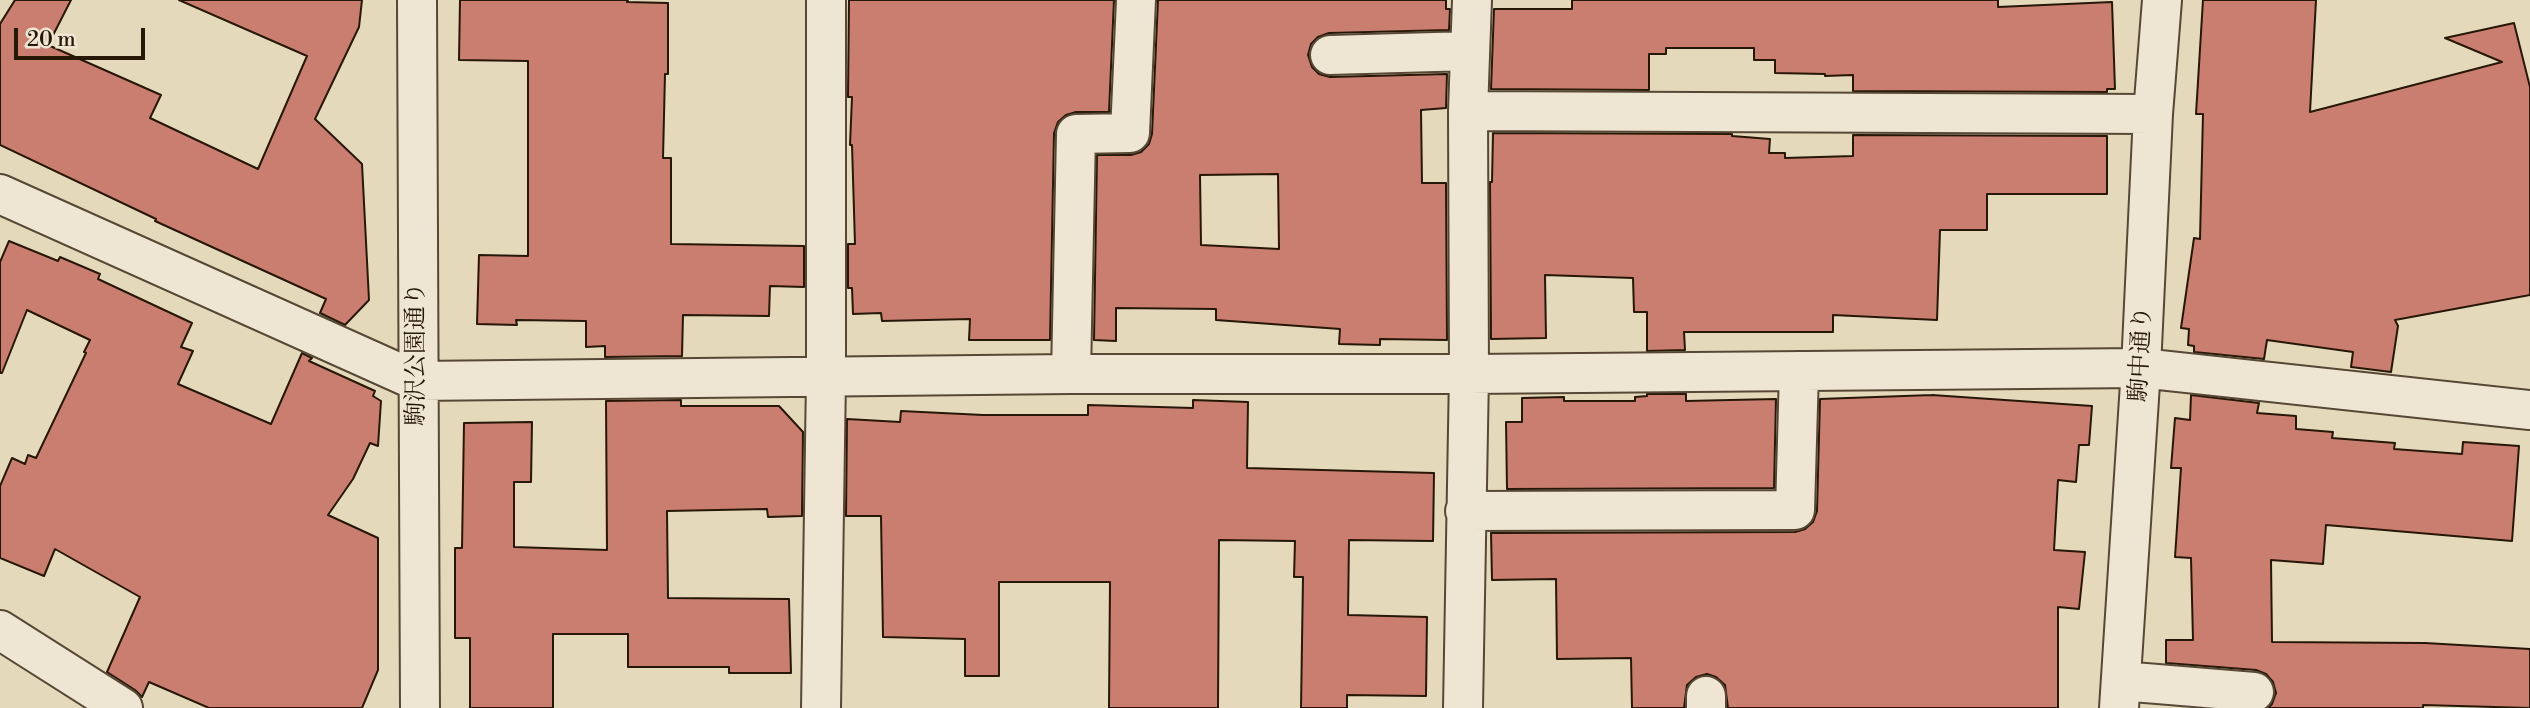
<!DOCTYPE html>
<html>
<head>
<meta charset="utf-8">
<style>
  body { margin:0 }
  #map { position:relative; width:2530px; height:708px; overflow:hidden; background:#e5d9bc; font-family:"Libre Bodoni",serif }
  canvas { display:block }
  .scale { position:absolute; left:14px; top:28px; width:131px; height:32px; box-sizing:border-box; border:4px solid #271707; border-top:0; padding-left:9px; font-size:21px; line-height:24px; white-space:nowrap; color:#271707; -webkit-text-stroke:5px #eee6d3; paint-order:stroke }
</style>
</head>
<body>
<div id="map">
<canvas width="2530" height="708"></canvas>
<div class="scale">20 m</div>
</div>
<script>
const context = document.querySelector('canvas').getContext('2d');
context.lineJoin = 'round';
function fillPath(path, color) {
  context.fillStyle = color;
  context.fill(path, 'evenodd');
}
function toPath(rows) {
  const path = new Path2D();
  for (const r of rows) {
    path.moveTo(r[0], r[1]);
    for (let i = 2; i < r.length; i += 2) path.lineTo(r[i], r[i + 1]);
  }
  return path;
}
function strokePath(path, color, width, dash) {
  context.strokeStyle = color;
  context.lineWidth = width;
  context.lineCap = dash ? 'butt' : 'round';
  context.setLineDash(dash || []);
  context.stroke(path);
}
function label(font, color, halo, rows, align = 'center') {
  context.font = font + ' "Libre Bodoni","Noto Serif JP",serif';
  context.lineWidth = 5;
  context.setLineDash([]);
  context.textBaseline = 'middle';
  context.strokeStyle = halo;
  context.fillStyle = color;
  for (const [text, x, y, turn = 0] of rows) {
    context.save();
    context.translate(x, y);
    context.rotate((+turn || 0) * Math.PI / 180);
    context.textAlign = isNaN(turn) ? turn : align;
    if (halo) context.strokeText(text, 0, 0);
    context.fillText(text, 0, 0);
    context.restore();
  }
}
const building = toPath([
  [15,0,71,0,48,45,161,95,150,118,258,169,307,56,179,0,362,0,359,27,315,119,362,164,369,300,345,325,320,313,326,299,155,221,156,219,0,145,0,24,15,0],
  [460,0,628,0,627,2,668,3,668,74,665,74,663,158,671,158,671,244,804,246,804,287,770,286,769,316,683,315,682,356,605,357,605,346,586,347,586,321,516,320,517,325,477,324,479,255,528,256,528,61,459,60,460,0],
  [849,0,1114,0,1109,112,1076,112,1066,115,1058,122,1054,133,1050,340,969,340,970,319,882,321,881,313,853,314,852,288,848,288,848,244,855,244,852,145,850,145,852,97,848,97,849,0],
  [1158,0,1446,0,1446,9,1450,9,1449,30,1329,33,1318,37,1311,44,1308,55,1312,67,1319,74,1330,77,1447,74,1446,108,1421,110,1422,183,1446,183,1447,340,1380,339,1380,345,1339,344,1340,329,1216,320,1216,309,1116,308,1116,341,1094,340,1097,155,1131,155,1141,152,1149,144,1152,134,1158,0],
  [1278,174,1279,249,1201,245,1200,175,1278,174],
  [1572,0,1998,0,1998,7,2112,2,2115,89,2107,89,2107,92,1853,91,1853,75,1825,76,1825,74,1775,73,1775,60,1754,60,1754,48,1666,48,1666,54,1649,54,1649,90,1491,89,1494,9,1572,9,1572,0],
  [2203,0,2316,0,2310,112,2502,62,2445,38,2514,23,2530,87,2530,295,2395,320,2398,326,2391,372,2351,367,2353,352,2267,340,2264,359,2194,352,2194,346,2188,345,2189,329,2181,328,2194,238,2200,239,2203,114,2196,114,2203,0],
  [1493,133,1732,134,1732,136,1770,139,1769,153,1785,153,1785,158,1853,156,1853,135,2107,136,2107,194,1987,194,1987,230,1940,230,1937,320,1833,315,1833,332,1684,332,1685,350,1647,351,1647,312,1634,312,1633,278,1545,275,1546,338,1491,339,1490,182,1492,182,1493,133],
  [9,241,58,261,60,257,100,274,98,279,192,323,181,347,193,351,178,384,271,424,302,353,312,358,309,361,375,391,373,396,381,401,378,446,370,443,353,479,328,515,378,538,378,670,362,708,209,708,149,682,142,697,135,690,107,672,140,597,55,549,44,576,0,558,0,486,12,458,25,464,28,455,36,458,86,353,84,352,90,340,27,310,2,373,0,373,0,262,9,241],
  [1647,394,1686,394,1686,401,1776,399,1774,488,1507,489,1506,422,1522,422,1522,398,1564,397,1564,401,1635,401,1635,397,1647,396,1647,394],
  [1932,395,2092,406,2089,445,2079,445,2076,482,2058,480,2054,550,2085,552,2079,609,2058,607,2058,708,1728,708,1725,685,1716,677,1707,674,1696,677,1687,685,1684,708,1632,708,1631,658,1557,659,1556,579,1492,580,1491,533,1795,532,1805,529,1813,522,1817,511,1820,399,1932,395],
  [2191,395,2259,403,2257,413,2296,416,2296,429,2333,432,2332,438,2395,443,2394,449,2462,454,2463,442,2519,446,2512,541,2326,525,2323,564,2271,560,2272,642,2425,643,2530,649,2530,708,2423,705,2423,708,2268,708,2272,704,2276,693,2273,682,2266,674,2256,670,2166,663,2166,640,2193,640,2191,558,2175,557,2181,468,2171,468,2175,418,2190,420,2191,395],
  [681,400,681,406,779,406,803,432,802,516,768,517,767,509,667,511,668,598,789,599,791,673,729,673,729,667,628,667,628,634,553,634,553,708,470,708,470,638,455,638,455,548,462,548,464,423,532,422,531,482,514,482,514,547,607,550,606,401,681,400],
  [1193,400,1248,402,1247,468,1434,473,1433,541,1349,540,1348,615,1427,617,1426,696,1347,695,1347,708,1301,708,1303,577,1294,577,1295,541,1219,540,1218,708,1109,708,1110,582,999,582,999,676,965,676,965,639,883,637,881,516,846,516,847,419,900,422,901,411,983,415,1088,415,1088,405,1193,408,1193,400]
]);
const minor = toPath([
  [417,0,420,708],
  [1330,55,1470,51],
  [1468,111,2153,114],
  [0,194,417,381,1071,374,1469,374,2141,368,2530,410],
  [1071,374,1076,134,1130,133,1136,0],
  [1465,511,1795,510,1799,371],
  [0,630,123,708],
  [2121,681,2254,692],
  [1706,696,1706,708],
  [821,708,826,377,826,0],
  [1463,708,1469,374,1468,111,1472,0],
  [2119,708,2141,368,2153,114,2162,0]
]);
const streetNames = [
  ["駒沢公園通り",417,354,-90],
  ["駒中通り",2142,354,-87]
];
fillPath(building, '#ca7e6f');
strokePath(building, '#271707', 2);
strokePath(minor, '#564834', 42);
strokePath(minor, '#eee6d3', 38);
label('24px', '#271707', '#eee6d3', streetNames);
</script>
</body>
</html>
